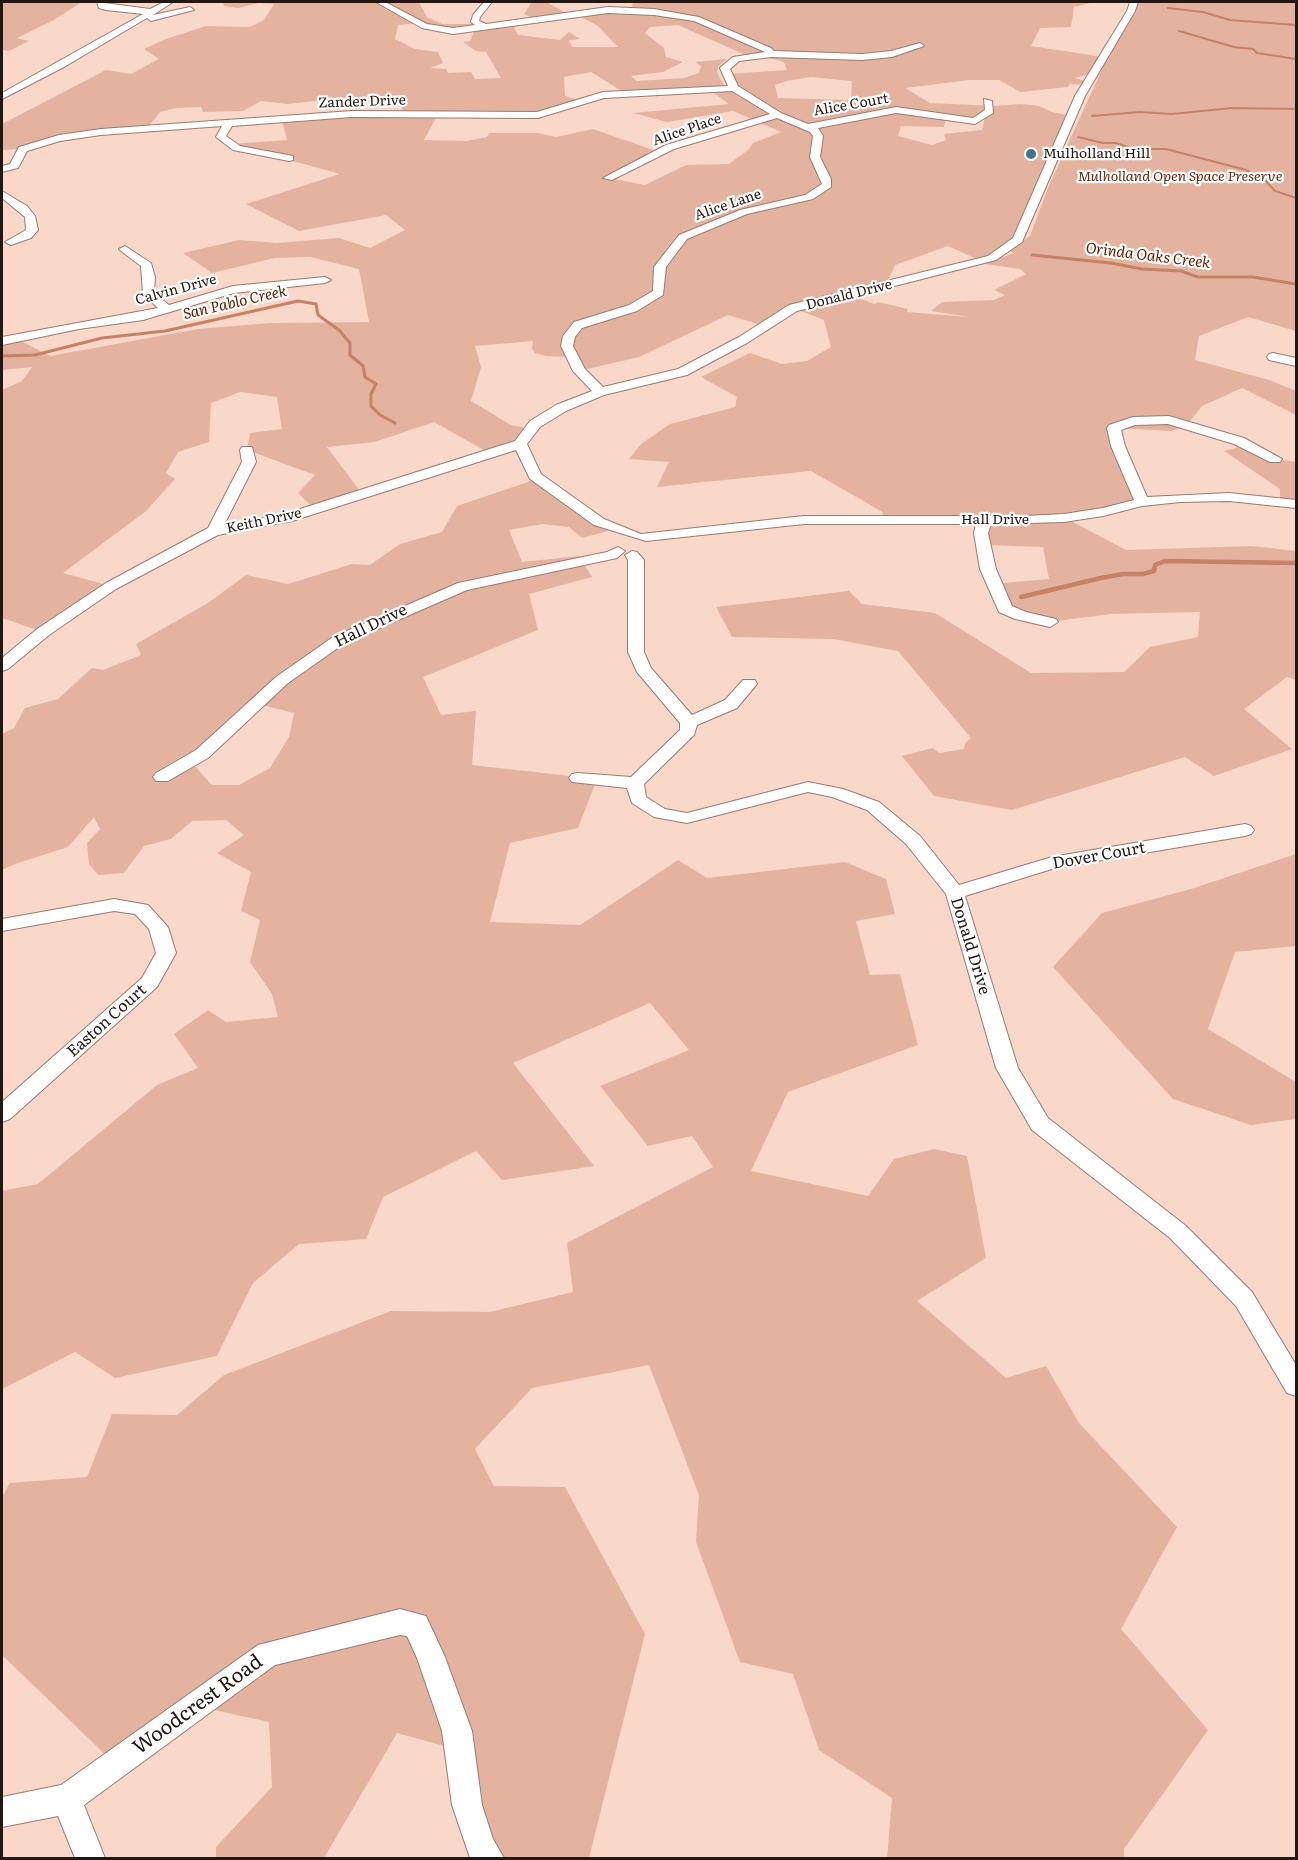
<!DOCTYPE html>
<html>
<head>
<meta charset="utf-8">
<style>
  body { margin:0 }
  #map { position:relative; width:1298px; height:1860px; overflow:hidden; background:#f9d7c9; font-family:Literata,serif }
  canvas { display:block }
  .frame { position:absolute; inset:0; border:3px solid #231712; pointer-events:none }
</style>
</head>
<body>
<div id="map">
<canvas width="1298" height="1860"></canvas>
<div class="frame"></div>
</div>
<script>
const context = document.querySelector('canvas').getContext('2d');
context.lineJoin = 'round';
function fillPath(path, color) {
  context.fillStyle = color;
  context.fill(path, 'evenodd');
}
function toPath(rows) {
  const path = new Path2D();
  for (const r of rows) {
    path.moveTo(r[0], r[1]);
    for (let i = 2; i < r.length; i += 2) path.lineTo(r[i], r[i + 1]);
  }
  return path;
}
function strokePath(path, color, width, dash) {
  context.strokeStyle = color;
  context.lineWidth = width;
  context.lineCap = dash ? 'butt' : 'round';
  context.setLineDash(dash || []);
  context.stroke(path);
}
function label(font, color, halo, rows, align = 'center') {
  context.font = font + ' Literata,serif';
  context.lineWidth = 4.5;
  context.setLineDash([]);
  context.textBaseline = 'middle';
  context.strokeStyle = halo;
  context.fillStyle = color;
  for (const [text, x, y, turn = 0] of rows) {
    context.save();
    context.translate(x, y);
    context.rotate((+turn || 0) * Math.PI / 180);
    context.textAlign = isNaN(turn) ? turn : align;
    if (halo) context.strokeText(text, 0, 0);
    context.fillText(text, 0, 0);
    context.restore();
  }
}
const green = toPath([
  [2,2,82,2,54,20,17,38,29,41,9,51,2,50],
  [223,2,419,2,427,17,442,24,512,24,518,35,560,40,569,32,580,39,569,40,572,47,618,47,598,26,576,14,629,11,634,2,1094,2,1074,7,1071,27,1040,28,1031,46,1103,57,1094,73,1075,78,1088,82,1087,85,1070,84,1068,87,1021,92,999,80,970,80,905,88,930,103,995,106,1021,104,1039,106,1052,112,1072,116,1018,240,981,261,948,246,895,265,886,285,805,306,856,297,874,304,879,302,908,309,907,312,970,317,931,311,942,302,994,300,1005,295,994,290,1026,274,1020,269,984,264,1014,253,1009,251,1030,236,1048,188,1103,67,1124,28,1134,2,1296,2,1296,331,1248,317,1199,336,1195,360,1269,380,1296,391,1296,415,1242,388,1202,406,1187,425,1172,431,1114,428,1142,502,1065,518,1126,550,1252,546,1296,551,1296,680,1287,677,1244,709,1292,749,1214,776,1185,757,1012,810,934,796,902,756,933,748,939,753,964,749,965,743,971,738,898,651,833,639,732,637,716,607,849,591,862,604,935,613,1031,673,1124,672,1150,647,1198,637,1200,612,1110,614,1050,622,1005,609,993,584,1049,579,1043,547,985,545,985,520,885,519,882,512,874,507,811,471,657,487,669,462,629,459,641,444,670,424,735,407,737,397,701,377,750,353,782,364,807,361,831,347,824,320,793,308,765,326,728,315,639,357,579,371,570,357,546,356,535,353,532,349,533,341,475,346,481,367,471,401,511,425,532,429,520,444,489,453,434,422,375,442,327,447,362,494,314,509,298,493,315,475,247,450,250,433,282,429,277,397,240,392,211,403,209,442,178,452,166,473,175,479,145,512,63,573,111,586,43,632,2,618,2,390,22,381,32,367,2,370,2,341,15,338,50,356,198,329,271,323,369,322,359,269,310,257,275,258,212,273,183,253,239,240,277,243,339,238,370,248,405,230,386,215,299,231,246,204,340,174,231,144,287,140,282,120,400,114,403,106,379,97,344,98,287,104,261,101,243,111,203,112,201,107,177,108,160,112,147,128,101,132,23,149,2,150,2,124,106,70,131,74,159,59,144,49,166,39,206,26,250,27,264,20,274,4,259,3,238,8,224,6],
  [419,23,474,32,470,41,463,42,476,51,486,52,501,78,475,79,471,72,448,73,446,69,430,68,443,63,438,52,415,49,395,39,398,25],
  [678,25,750,57,761,55,784,62,787,70,728,74,734,88,710,90,729,104,633,113,667,122,733,111,781,132,753,143,748,150,729,164,686,165,645,185,609,178,659,152,593,129,556,137,538,133,489,133,487,137,467,141,424,140,438,114,538,115,581,101,565,96,564,77,591,72,625,93,724,86,717,72,719,66,727,59,695,62,701,66,699,73,684,78,637,81,631,76,663,72,683,62,666,57,664,48,645,33,650,27],
  [811,77,852,81,851,100,778,98,775,85,787,81],
  [946,118,975,121,984,118,984,122,982,130,944,134,946,140,932,145,898,136,901,126,944,127],
  [532,2,546,2,570,15,538,20,524,14],
  [1247,445,1275,459,1296,462,1296,504,1280,502,1280,489,1224,451],
  [535,476,599,522,608,531,582,538,569,527,542,524,509,530,522,562,579,556,592,577,529,594,538,630,423,677,441,715,476,711,472,765,597,779,578,828,510,843,490,922,580,925,678,860,707,878,845,862,886,879,895,914,856,921,870,975,900,974,918,1045,788,1092,751,1171,868,1196,894,1159,934,1149,967,1156,986,1258,917,1301,1006,1378,1046,1366,1079,1423,1177,1527,1121,1629,1208,1730,1124,1849,1124,1858,887,1858,892,1798,819,1750,793,1674,740,1662,696,1542,699,1495,649,1365,532,1388,475,1449,494,1486,565,1487,645,1634,589,1858,489,1858,481,1848,459,1750,397,1733,324,1858,216,1858,216,1847,272,1787,269,1722,196,1706,115,1764,2,1655,2,1497,10,1483,87,1477,112,1414,177,1415,224,1375,391,1311,490,1312,573,1292,567,1243,713,1167,692,1136,648,1146,600,1086,689,1050,650,1003,513,1063,594,1166,502,1180,476,1151,383,1197,366,1239,299,1244,253,1283,217,1356,115,1378,75,1352,2,1389,2,1191,38,1184,157,1085,198,1068,174,1034,208,1010,226,1022,278,1017,272,994,250,962,260,920,241,911,251,872,217,853,244,835,226,820,192,821,171,839,144,846,124,873,98,875,89,864,87,843,100,829,94,817,68,847,15,864,2,870,2,734,14,728,25,708,58,699,92,668,103,670,141,655,136,644,208,603,246,575,288,584,352,564,370,565,400,544,442,532,457,506,528,482],
  [258,704,294,713,289,737,270,768,239,785,212,785,190,761],
  [1296,854,1296,946,1235,952,1208,1029,1296,1082,1296,1119,1251,1125,1173,1099,1053,967,1102,913,1191,889]
]);
const streamFar2 = toPath([
  [1168,8,1203,12,1230,20,1296,25],
  [1179,31,1234,47,1253,49,1257,53,1296,59],
  [1092,116,1140,112,1172,114,1232,108,1296,109],
  [1078,137,1103,143,1116,143,1134,149,1166,149,1246,170,1265,180,1275,191,1296,198]
]);
const streamFar1 = toPath([
  [1032,255,1111,263,1142,269,1181,271,1198,277,1253,277,1296,284],
  [2,356,35,355,102,338,165,331,298,301,316,304,318,315,339,330,350,343,350,355,363,366,365,377,376,384,371,394,371,406,380,415,395,423]
]);
const stream = toPath([
  [1021,597,1101,578,1123,574,1143,574,1154,571,1155,565,1165,561,1296,563]
]);
const minor = toPath([
  [97,2,150,9,164,2,173,2,153,15,190,7,194,10,151,21,147,18,64,67,2,99,2,93,143,14,106,10,99,8,97,2],
  [376,2,385,2,427,24,453,28,475,25,471,22,473,15,484,2,492,2,480,17,479,21,486,24,608,7,654,9,699,17,771,48,774,51,862,54,891,51,920,43,924,46,892,57,862,60,771,57,739,61,730,69,738,86,781,113,808,124,896,107,973,118,985,110,984,99,992,101,993,113,975,124,896,113,818,128,823,136,820,157,831,179,831,187,813,199,747,214,687,239,666,267,663,295,637,311,582,328,575,337,573,346,585,369,603,387,678,369,739,337,789,305,988,256,1013,238,1075,96,1127,11,1130,2,1138,2,1135,11,1085,96,1022,242,996,260,797,311,747,343,687,375,604,395,566,411,540,427,527,444,541,474,604,519,641,534,804,516,1024,516,1064,514,1103,508,1134,500,1111,446,1107,428,1109,425,1133,417,1169,416,1244,438,1282,459,1280,462,1270,462,1234,444,1168,424,1135,425,1121,430,1125,446,1147,497,1229,493,1296,500,1296,508,1229,501,1180,502,1142,506,1103,516,1064,522,991,524,988,533,996,569,1012,606,1026,612,1056,619,1058,622,1050,627,1015,619,999,612,980,569,974,533,976,524,804,524,646,541,594,525,530,479,516,450,292,521,218,535,116,589,49,635,8,669,2,671,2,658,37,629,106,583,208,528,242,462,240,450,242,447,252,447,256,462,224,525,284,514,515,441,530,421,556,405,592,391,573,371,561,346,563,336,574,322,629,305,653,291,654,267,679,235,740,210,805,195,822,184,810,157,813,136,810,132,777,118,674,149,612,180,603,178,666,145,770,114,732,91,604,98,538,118,352,117,232,126,226,136,240,146,293,156,293,160,289,161,233,150,216,137,222,126,101,135,60,141,27,151,18,168,2,172,2,166,10,164,19,147,59,135,101,129,352,111,537,112,603,92,728,86,720,68,722,66,733,57,765,52,694,21,654,15,608,13,453,34,422,28,376,2],
  [2,191,27,206,35,216,38,230,31,238,11,245,5,242,26,230,25,217,2,198,2,191],
  [125,246,151,263,155,277,154,293,169,305,233,286,325,277,331,280,325,283,234,293,143,320,79,329,2,345,2,337,158,308,143,294,141,266,121,251,119,249,125,246],
  [1273,353,1296,358,1296,366,1269,360,1267,357,1269,354,1273,353],
  [618,547,625,551,617,558,467,590,345,643,288,683,208,758,168,781,156,781,153,777,156,773,196,750,276,677,333,637,458,583,607,552,618,547],
  [632,551,637,552,644,560,644,652,651,668,692,715,725,700,743,680,755,680,757,684,737,708,697,725,694,735,644,784,646,797,665,809,687,813,808,782,843,789,879,802,920,836,959,885,1052,857,1245,824,1251,826,1254,830,1251,834,1245,836,1055,868,965,896,1018,1068,1048,1118,1186,1226,1252,1292,1296,1365,1296,1396,1287,1393,1236,1306,1170,1238,1032,1130,996,1068,946,894,906,844,867,810,832,797,808,792,687,823,654,817,632,803,627,788,572,782,569,778,572,774,578,773,631,777,680,730,680,723,637,672,628,652,628,560,625,555,632,551],
  [114,899,148,905,168,927,176,953,157,987,10,1119,2,1122,2,1102,142,978,156,953,149,929,135,914,114,911,2,931,2,919,114,899],
  [400,1609,426,1616,445,1657,472,1731,482,1805,493,1839,504,1858,470,1858,452,1805,442,1731,417,1658,407,1636,400,1635,275,1665,84,1805,105,1858,75,1858,58,1816,2,1827,2,1797,61,1785,258,1645,400,1609]
]);
const markers = [
  [1031,154,6,"#3c778f"]
];
const farStreetnames = [
  ["Zander Drive",362,102,-2],
  ["Alice Court",851,105,-10],
  ["Alice Place",687,130,-19],
  ["Alice Lane",728,205,-19],
  ["Calvin Drive",176,290,-15],
  ["Donald Drive",849,295,-14],
  ["Hall Drive",995,520],
  ["Keith Drive",264,521,-12]
];
const farPoinames = [
  ["Mulholland Hill",1043,154]
];
const farParknames = [
  ["Mulholland Open Space Preserve",1180,177]
];
const farWaternames = [
  ["Orinda Oaks Creek",1148,256,7],
  ["San Pablo Creek",235,303,-13]
];
const streetNames = [
  ["Hall Drive",371,626,-26],
  ["Dover Court",1099,856,-10],
  ["Donald Drive",970,946,73],
  ["Easton Court",107,1021,-42]
];
const nearStreetnames = [
  ["Woodcrest Road",198,1705,-36]
];
fillPath(green, '#e3b3a0');
strokePath(streamFar2, '#c78165', 2);
strokePath(streamFar1, '#c78165', 3);
strokePath(stream, '#c78165', 4.5);
strokePath(minor, '#9a7b6f', 2);
fillPath(minor, '#fff');
for (const [x, y, r, color] of markers) {
  const dot = new Path2D();
  dot.arc(x, y, r, 0, 2 * Math.PI);
  context.fillStyle = color;
  context.fill(dot);
  strokePath(dot, '#fff', 2);
}
label('14px', '#231712', '#fff', farStreetnames);
label('14px', '#231712', '#fff', farPoinames, 'left');
label('italic 14px', '#6b2a0c', '#fff', farParknames);
label('italic 15px', '#602000', '#fff', farWaternames);
label('16px', '#231712', '#fff', streetNames);
label('20px', '#231712', '#fff', nearStreetnames);
</script>
</body>
</html>
